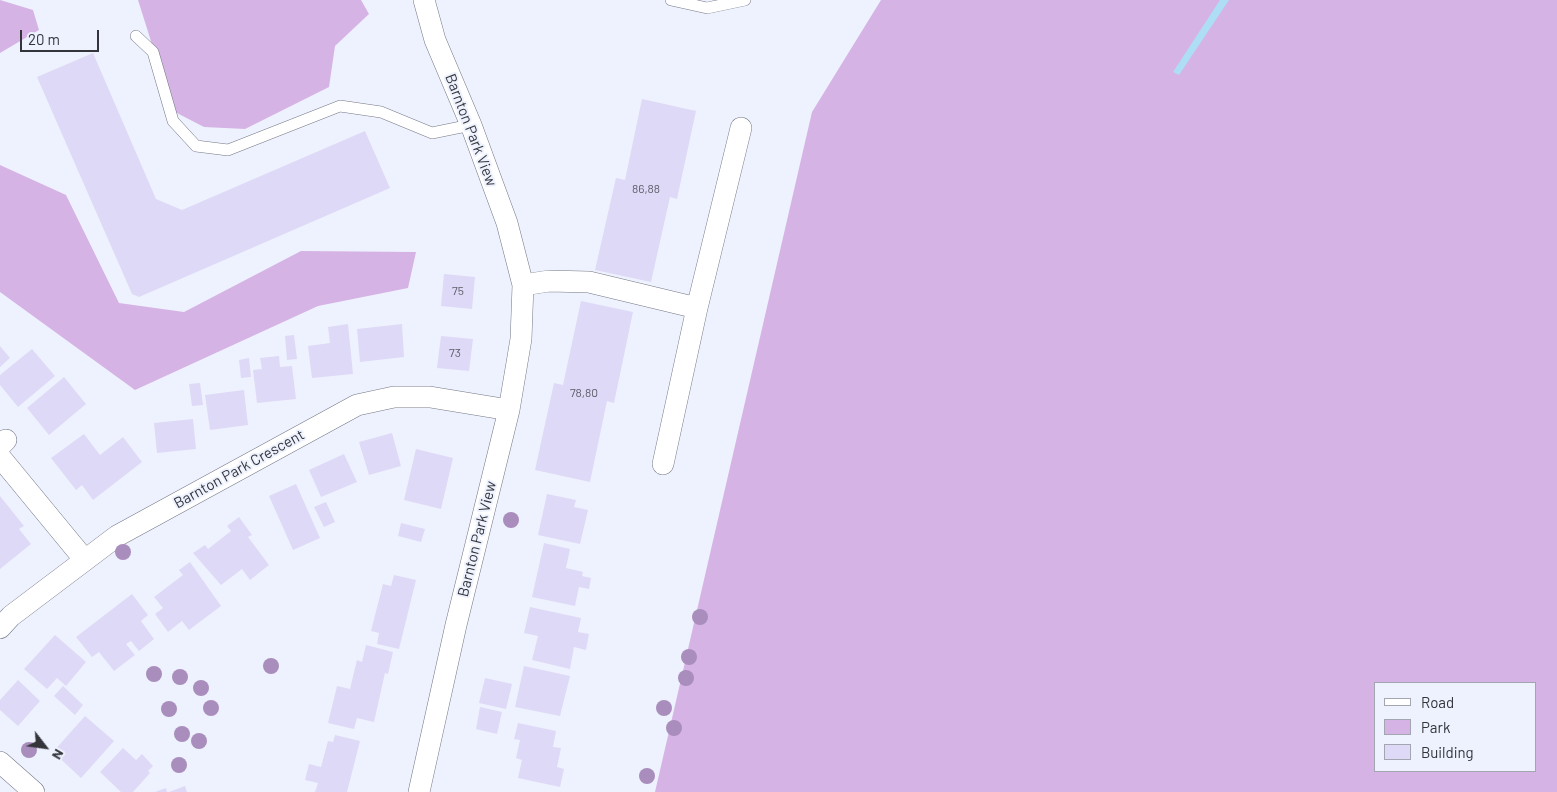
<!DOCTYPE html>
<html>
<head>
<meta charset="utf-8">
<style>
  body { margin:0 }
  #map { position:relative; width:1557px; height:792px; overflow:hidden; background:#eef2fe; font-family:Barlow,sans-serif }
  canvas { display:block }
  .legend { position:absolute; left:1374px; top:682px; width:162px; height:90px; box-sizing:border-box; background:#eef2fe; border:1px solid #a3a6b0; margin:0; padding:6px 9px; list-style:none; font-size:15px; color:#33353b }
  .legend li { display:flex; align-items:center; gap:10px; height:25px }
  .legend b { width:25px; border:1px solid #a3a6b0 }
  .north { position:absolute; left:20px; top:722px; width:50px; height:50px; -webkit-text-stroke:4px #eef2fe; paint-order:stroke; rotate:120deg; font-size:14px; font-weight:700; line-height:20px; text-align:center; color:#33353b }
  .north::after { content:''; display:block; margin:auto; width:18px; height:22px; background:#33353b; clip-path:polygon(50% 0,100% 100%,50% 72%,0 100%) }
  .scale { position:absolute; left:20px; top:30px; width:79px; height:22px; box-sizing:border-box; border:2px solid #33353b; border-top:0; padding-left:6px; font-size:15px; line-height:18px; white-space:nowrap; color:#33353b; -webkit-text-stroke:4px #eef2fe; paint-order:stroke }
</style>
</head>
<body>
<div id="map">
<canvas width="1557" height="792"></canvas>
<ul class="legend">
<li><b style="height:6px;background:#fff"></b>Road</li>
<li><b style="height:14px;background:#d6b3e5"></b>Park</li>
<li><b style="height:14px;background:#ded9f6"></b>Building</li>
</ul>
<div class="north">N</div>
<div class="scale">20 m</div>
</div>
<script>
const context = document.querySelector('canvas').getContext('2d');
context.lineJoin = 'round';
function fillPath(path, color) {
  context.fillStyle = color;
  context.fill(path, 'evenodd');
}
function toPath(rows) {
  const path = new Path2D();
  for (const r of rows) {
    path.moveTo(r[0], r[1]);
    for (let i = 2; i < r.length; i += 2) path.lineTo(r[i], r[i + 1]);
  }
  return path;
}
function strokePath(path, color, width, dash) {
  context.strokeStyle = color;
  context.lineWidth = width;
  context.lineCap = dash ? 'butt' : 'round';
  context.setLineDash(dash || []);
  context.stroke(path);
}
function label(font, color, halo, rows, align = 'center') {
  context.font = font + ' Barlow,sans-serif';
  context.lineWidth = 4;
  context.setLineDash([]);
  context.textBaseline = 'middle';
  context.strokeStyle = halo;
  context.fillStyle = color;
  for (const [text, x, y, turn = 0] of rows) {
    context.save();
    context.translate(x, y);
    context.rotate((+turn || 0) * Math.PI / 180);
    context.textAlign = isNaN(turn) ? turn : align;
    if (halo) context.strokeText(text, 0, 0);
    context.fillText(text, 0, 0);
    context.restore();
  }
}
const green = toPath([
  [0,0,33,10,39,30,0,53],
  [138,0,361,0,369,14,335,46,329,87,245,129,204,127,173,111],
  [881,0,1557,0,1557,792,655,792,812,112],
  [1376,683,1536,683,1536,771,1376,771],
  [0,165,66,195,119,303,184,312,301,251,416,252,408,288,318,306,135,390,0,292]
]);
const water = toPath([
  [1220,0,1229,0,1179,75,1173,72]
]);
const building = toPath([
  [93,53,156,199,182,210,365,131,390,188,139,297,132,294,37,77],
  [642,99,696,111,677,199,670,197,651,282,595,270,616,178,625,180],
  [444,274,475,277,472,309,441,306],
  [581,301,633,312,614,403,607,401,590,482,535,470,554,383,563,385],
  [348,324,353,374,312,378,308,346,330,343,328,327],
  [402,324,404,357,360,362,357,329],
  [294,335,297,359,287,360,285,336],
  [441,336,473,339,469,371,437,368],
  [0,346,10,358,0,367],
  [32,349,55,376,18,407,0,385,0,375],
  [279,356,280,367,292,366,296,399,257,403,253,370,262,369,260,358],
  [249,358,251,377,241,378,239,360],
  [64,377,86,404,49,435,27,408],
  [200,383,203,405,192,406,189,384],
  [244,390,248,425,210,430,205,395],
  [193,419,196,449,157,453,154,423],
  [392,433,401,466,369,475,359,442],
  [84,434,100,455,123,437,142,462,93,500,82,485,76,490,51,458],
  [416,449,453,458,441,509,404,500],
  [344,454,357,482,321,497,309,470],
  [296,484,320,538,293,550,269,496],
  [547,494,576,500,574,507,588,510,580,544,538,535],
  [0,496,24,526,19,529,31,544,0,569],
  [326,502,335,522,324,527,314,507],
  [239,517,252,535,248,537,269,565,250,580,242,569,221,585,193,553,205,545,208,549,231,531,227,526],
  [401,523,425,529,421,542,398,536],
  [544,543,570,549,566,568,583,572,582,576,591,578,589,589,579,587,575,606,532,597],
  [190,562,221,606,189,630,182,621,168,632,155,614,163,608,154,597,183,575,179,570],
  [394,575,416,580,399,649,377,644,379,633,371,631,383,584,391,586],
  [132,594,148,615,141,621,154,639,139,651,131,641,126,644,135,655,114,671,99,652,92,657,76,637],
  [530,607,581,618,578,632,589,634,586,650,574,647,570,669,532,660,538,636,524,633],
  [55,635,86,662,66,686,57,678,47,689,24,669],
  [366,645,393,652,388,674,385,673,374,722,357,718,354,729,328,723,337,686,350,689,357,660,362,662],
  [524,666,570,676,560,716,515,707],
  [485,678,512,684,506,709,479,703],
  [18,680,40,701,18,726,0,710,0,700],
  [63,686,83,705,75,715,54,696],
  [480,707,502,712,497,734,476,729],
  [85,716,114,741,81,778,53,752],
  [518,723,556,731,553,747,561,748,557,767,564,769,560,787,518,778,522,760,516,758,520,740,514,739],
  [335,735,360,741,347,792,315,792,318,783,305,780,309,764,321,767,328,741,333,742],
  [123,748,136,760,142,754,153,766,148,771,150,773,133,792,121,792,100,772],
  [185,786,187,792,169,792],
  [166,788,167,792,155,792]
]);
const service = toPath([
  [671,0,707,8,745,0],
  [136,36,153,52,173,121,196,146,228,150,340,106,381,112,432,133,471,125]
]);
const minor = toPath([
  [523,285,549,281,589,282,697,308],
  [0,446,6,440],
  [0,457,84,559],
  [663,464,697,308,741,128],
  [0,628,11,616,117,536,357,405,394,397,430,397,509,410],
  [0,762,34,792],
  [419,792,456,625,509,410,521,339,523,285,507,223,471,125,435,40,424,0]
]);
const trees = [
  [511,520],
  [123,552],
  [700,617],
  [689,657],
  [271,666],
  [154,674],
  [180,677],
  [686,678],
  [201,688],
  [211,708],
  [664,708],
  [169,709],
  [674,728],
  [182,734],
  [199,741],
  [29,750],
  [179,765],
  [647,776]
];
const numberNames = [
  ["86,88",646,189],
  ["75",458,291],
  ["73",455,353],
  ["78,80",584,393]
];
const streetNames = [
  ["Barnton Park View",471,130,69],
  ["Barnton Park Crescent",239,469,-29],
  ["Barnton Park View",477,539,-76]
];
fillPath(green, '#d6b3e5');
fillPath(water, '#aedef6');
fillPath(building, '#ded9f6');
strokePath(service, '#757885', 12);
strokePath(minor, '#757885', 22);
strokePath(service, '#fff', 11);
strokePath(minor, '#fff', 21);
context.fillStyle = '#a98dbc';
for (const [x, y] of trees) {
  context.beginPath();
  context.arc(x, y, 8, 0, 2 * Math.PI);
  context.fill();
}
label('12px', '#5e5e6a', null, numberNames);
label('15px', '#33353b', '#eef2fe', streetNames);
</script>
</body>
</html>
